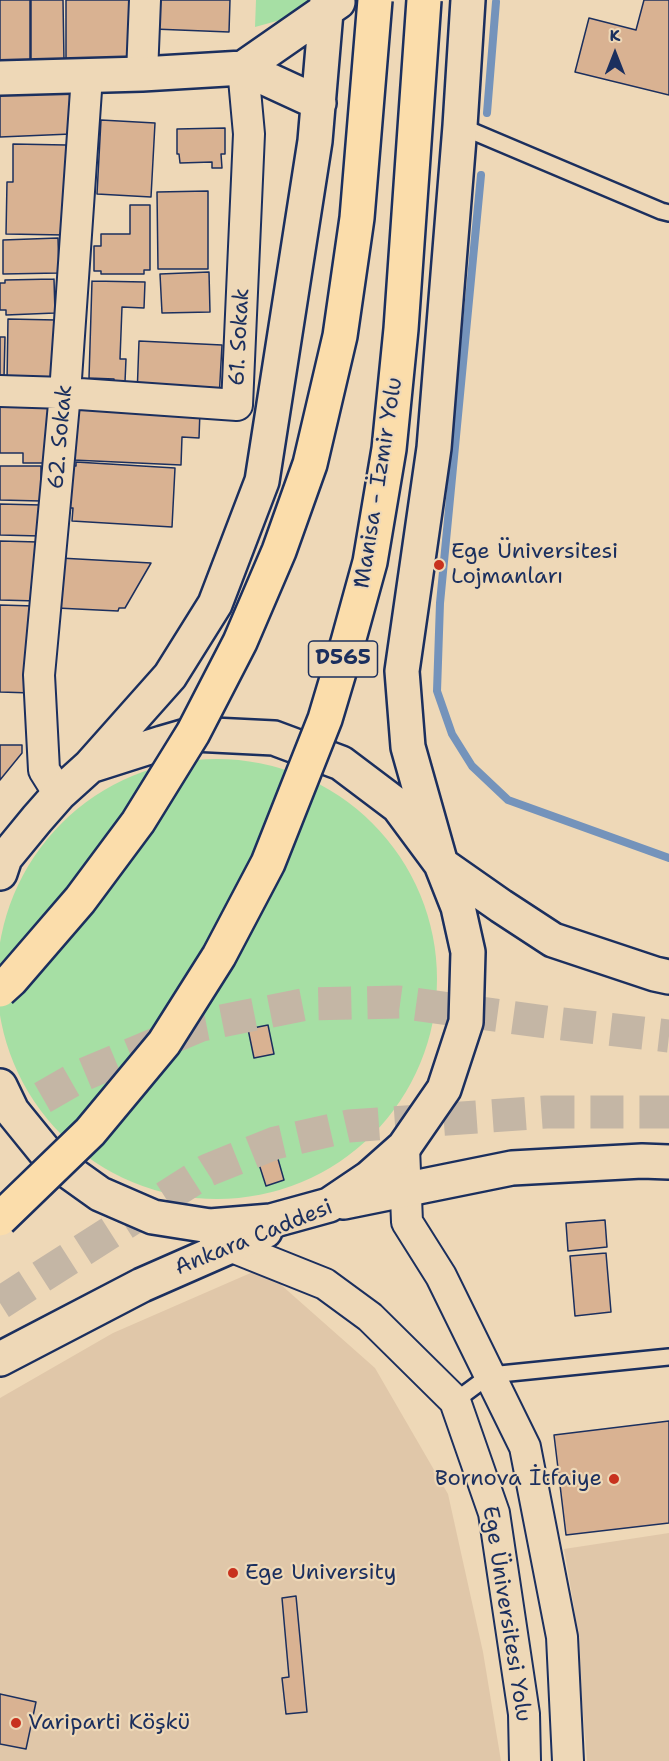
<!DOCTYPE html>
<html>
<head>
<meta charset="utf-8">
<style>
  body { margin:0 }
  #map { position:relative; width:669px; height:1761px; overflow:hidden; background:#eed8b7; font-family:"Shantell Sans",sans-serif }
  canvas { display:block }
  .north { position:absolute; left:585px; top:24px; width:60px; height:60px; -webkit-text-stroke:4px #eed8b7; paint-order:stroke; rotate:0deg; font-size:16px; font-weight:700; line-height:24px; text-align:center; color:#1b2f5e }
  .north::after { content:''; display:block; margin:auto; width:21px; height:27px; background:#1b2f5e; clip-path:polygon(50% 0,100% 100%,50% 72%,0 100%) }
</style>
</head>
<body>
<div id="map">
<canvas width="669" height="1761"></canvas>
<div class="north">K</div>
</div>
<script>
const context = document.querySelector('canvas').getContext('2d');
context.lineJoin = 'round';
function fillPath(path, color) {
  context.fillStyle = color;
  context.fill(path, 'evenodd');
}
function toPath(rows) {
  const path = new Path2D();
  for (const r of rows) {
    if (r.length === 3) {
      path.moveTo(r[0] + r[2], r[1]);
      path.arc(r[0], r[1], r[2], 0, 2 * Math.PI);
      continue;
    }
    path.moveTo(r[0], r[1]);
    for (let i = 2; i < r.length; i += 2) path.lineTo(r[i], r[i + 1]);
  }
  return path;
}
function strokePath(path, color, width, dash) {
  context.strokeStyle = color;
  context.lineWidth = width;
  context.lineCap = dash ? 'butt' : 'round';
  context.setLineDash(dash || []);
  context.stroke(path);
}
function label(font, color, halo, rows, align = 'center') {
  context.font = font + ' "Shantell Sans",sans-serif';
  context.lineWidth = 4.5;
  context.setLineDash([]);
  context.textBaseline = 'middle';
  context.strokeStyle = halo;
  context.fillStyle = color;
  for (const [text, x, y, turn = 0] of rows) {
    context.save();
    context.translate(x, y);
    context.rotate((+turn || 0) * Math.PI / 180);
    context.textAlign = isNaN(turn) ? turn : align;
    if (halo) context.strokeText(text, 0, 0);
    context.fillText(text, 0, 0);
    context.restore();
  }
}
const built = toPath([
  [262,1268,375,1368,448,1494,483,1652,501,1761,0,1761,0,1398,113,1333],
  [669,1533,669,1761,587,1761,574,1607,564,1549]
]);
const green = toPath([
  [256,0,314,0,313,11,255,27],
  [217,979,220]
]);
const stream = toPath([
  [487,113,496,2],
  [481,175,440,603,437,691,452,734,472,766,508,800,669,858]
]);
const building = toPath([
  [0,0,30,0,30,62,0,63,0,0],
  [31,0,63,0,64,61,31,61,31,0],
  [66,0,138,0,130,60,66,61,66,0],
  [155,0,230,0,229,32,154,29,155,0],
  [644,0,669,0,669,95,575,72,589,18,636,30,644,0],
  [69,80,71,134,0,137,0,82,69,80],
  [101,120,155,123,151,197,97,194,101,120],
  [225,128,225,154,221,154,222,168,212,168,212,162,180,163,179,154,177,154,177,129,225,128],
  [13,144,66,145,65,235,6,234,7,182,13,182,13,144],
  [208,191,208,269,158,269,157,192,208,191],
  [130,205,150,205,150,270,144,270,144,274,101,274,101,271,94,271,94,246,101,246,101,234,130,234,130,205],
  [58,238,59,273,3,274,3,240,58,238],
  [209,272,210,312,162,313,160,274,209,272],
  [54,279,55,313,6,315,6,310,0,310,0,283,5,283,5,280,54,279],
  [92,281,145,282,144,308,122,307,120,359,126,359,125,382,114,382,114,379,89,378,92,281],
  [8,319,56,320,55,383,7,382,8,319],
  [0,337,5,337,4,377,0,376,0,337],
  [139,341,222,345,219,399,137,396,139,341],
  [0,397,48,404,48,452,45,463,23,463,23,453,0,453,0,397],
  [76,401,200,411,199,438,182,437,181,465,73,460,76,401],
  [76,462,175,468,172,527,72,521,73,508,65,508,67,466,76,466,76,462],
  [0,466,41,466,41,501,0,500,0,466],
  [0,504,41,505,40,536,0,535,0,504],
  [0,541,38,542,37,601,0,600,0,541],
  [60,558,151,563,125,608,119,608,118,611,57,608,60,558],
  [0,605,34,606,32,693,0,692,0,605],
  [0,745,22,745,22,753,0,780,0,745],
  [268,1025,274,1054,254,1058,248,1029,268,1025],
  [276,1152,284,1180,266,1186,257,1158,276,1152],
  [605,1220,607,1247,568,1251,566,1223,605,1220],
  [606,1253,611,1312,575,1316,570,1256,606,1253],
  [669,1421,669,1523,566,1535,554,1435,669,1421],
  [296,1596,307,1712,286,1714,282,1678,289,1677,282,1598,296,1596],
  [0,1694,36,1702,26,1749,0,1744,0,1694]
]);
const trunkTunnel = toPath([
  [0,1122,80,1076,201,1025,307,1004,399,1002,546,1022,669,1036],
  [0,1303,208,1170,275,1143,349,1126,546,1112,669,1112]
]);
const service = toPath([
  [460,126,661,211,669,213],
  [455,1401,490,1375,669,1357]
]);
const minor = toPath([
  [142,74,145,0],
  [0,391,65,393,237,405,249,134,243,68],
  [59,794,44,770,39,675,65,393,87,76],
  [404,1147,407,1222,441,1276,525,1447,562,1637,568,1761],
  [215,1240,325,1284,370,1317,455,1401,494,1513,524,1714,525,1761]
]);
const secondary = toPath([
  [243,68,338,2],
  [0,78,142,74,243,68,319,103],
  [93,765,162,743,193,734,274,738,341,763,398,806,441,864,501,906,553,940,655,974,669,977],
  [0,873,5,858,37,819,59,794,90,766,170,676,215,604,262,481,315,141,327,0],
  [0,1086,12,1111,51,1159,100,1194,153,1217,210,1226,271,1221,329,1205,369,1178,404,1147,444,1089,466,1022,468,952,458,907,441,864,408,747,402,671,434,448,460,126,468,0],
  [344,1202,512,1168,642,1161,669,1162],
  [0,1359,142,1285,265,1231]
]);
const trunkBridge = toPath([
  [0,990,11,980,80,900,138,822,193,733,240,642,279,551,310,464,340,336,357,218,375,0],
  [0,1219,90,1132,164,1043,219,956,268,863,325,719,348,642,370,562,389,449,401,329,424,0]
]);
const markers = [
  [439,565,6,"#c8321e"],
  [614,1479,6,"#c8321e"],
  [233,1573,6,"#c8321e"],
  [16,1723,6,"#c8321e"]
];
const shields = [
  [343,659,69]
];
const shieldNames = [
  ["D565",343,659]
];
const streetNames = [
  ["61. Sokak",240,337,-87],
  ["62. Sokak",61,437,-85],
  ["Manisa - İzmir Yolu",379,483,-81],
  ["Ankara Caddesi",254,1238,-22],
  ["Ege Üniversitesi Yolu",506,1614,81]
];
const poiNames = [
  ["Ege Üniversitesi",451,552],
  ["Lojmanları",451,577],
  ["Bornova İtfaiye",602,1479,"right"],
  ["Ege University",245,1573],
  ["Variparti Köşkü",28,1723]
];
fillPath(built, '#e0c7a9');
fillPath(green, '#a6dfa4');
strokePath(stream, '#7493bb', 8);
fillPath(building, '#d9b292');
strokePath(building, '#1b2f5e', 1.5);
strokePath(trunkTunnel, '#c4b6a5', 33, [33, 16]);
strokePath(service, '#1b2f5e', 20);
strokePath(minor, '#1b2f5e', 34);
strokePath(secondary, '#1b2f5e', 38);
strokePath(service, '#eed8b7', 15);
strokePath(minor, '#eed8b7', 30);
strokePath(secondary, '#eed8b7', 33);
strokePath(trunkBridge, '#1b2f5e', 38, []);
strokePath(trunkBridge, '#fbddab', 33);
for (const [x, y, r, color] of markers) {
  const dot = new Path2D();
  dot.arc(x, y, r, 0, 2 * Math.PI);
  context.fillStyle = color;
  context.fill(dot);
  strokePath(dot, '#eed8b7', 2);
}
for (const [x, y, w] of shields) {
  const box = new Path2D();
  box.roundRect(x - w / 2, y - 18, w, 36, 4.5);
  context.fillStyle = '#eed8b7';
  context.fill(box);
  strokePath(box, '#1b2f5e', 1.5);
}
label('bold 21px', '#1b2f5e', null, shieldNames);
label('22px', '#1b2f5e', '#eed8b7', streetNames);
label('22px', '#1b2f5e', '#eed8b7', poiNames, 'left');
</script>
</body>
</html>
